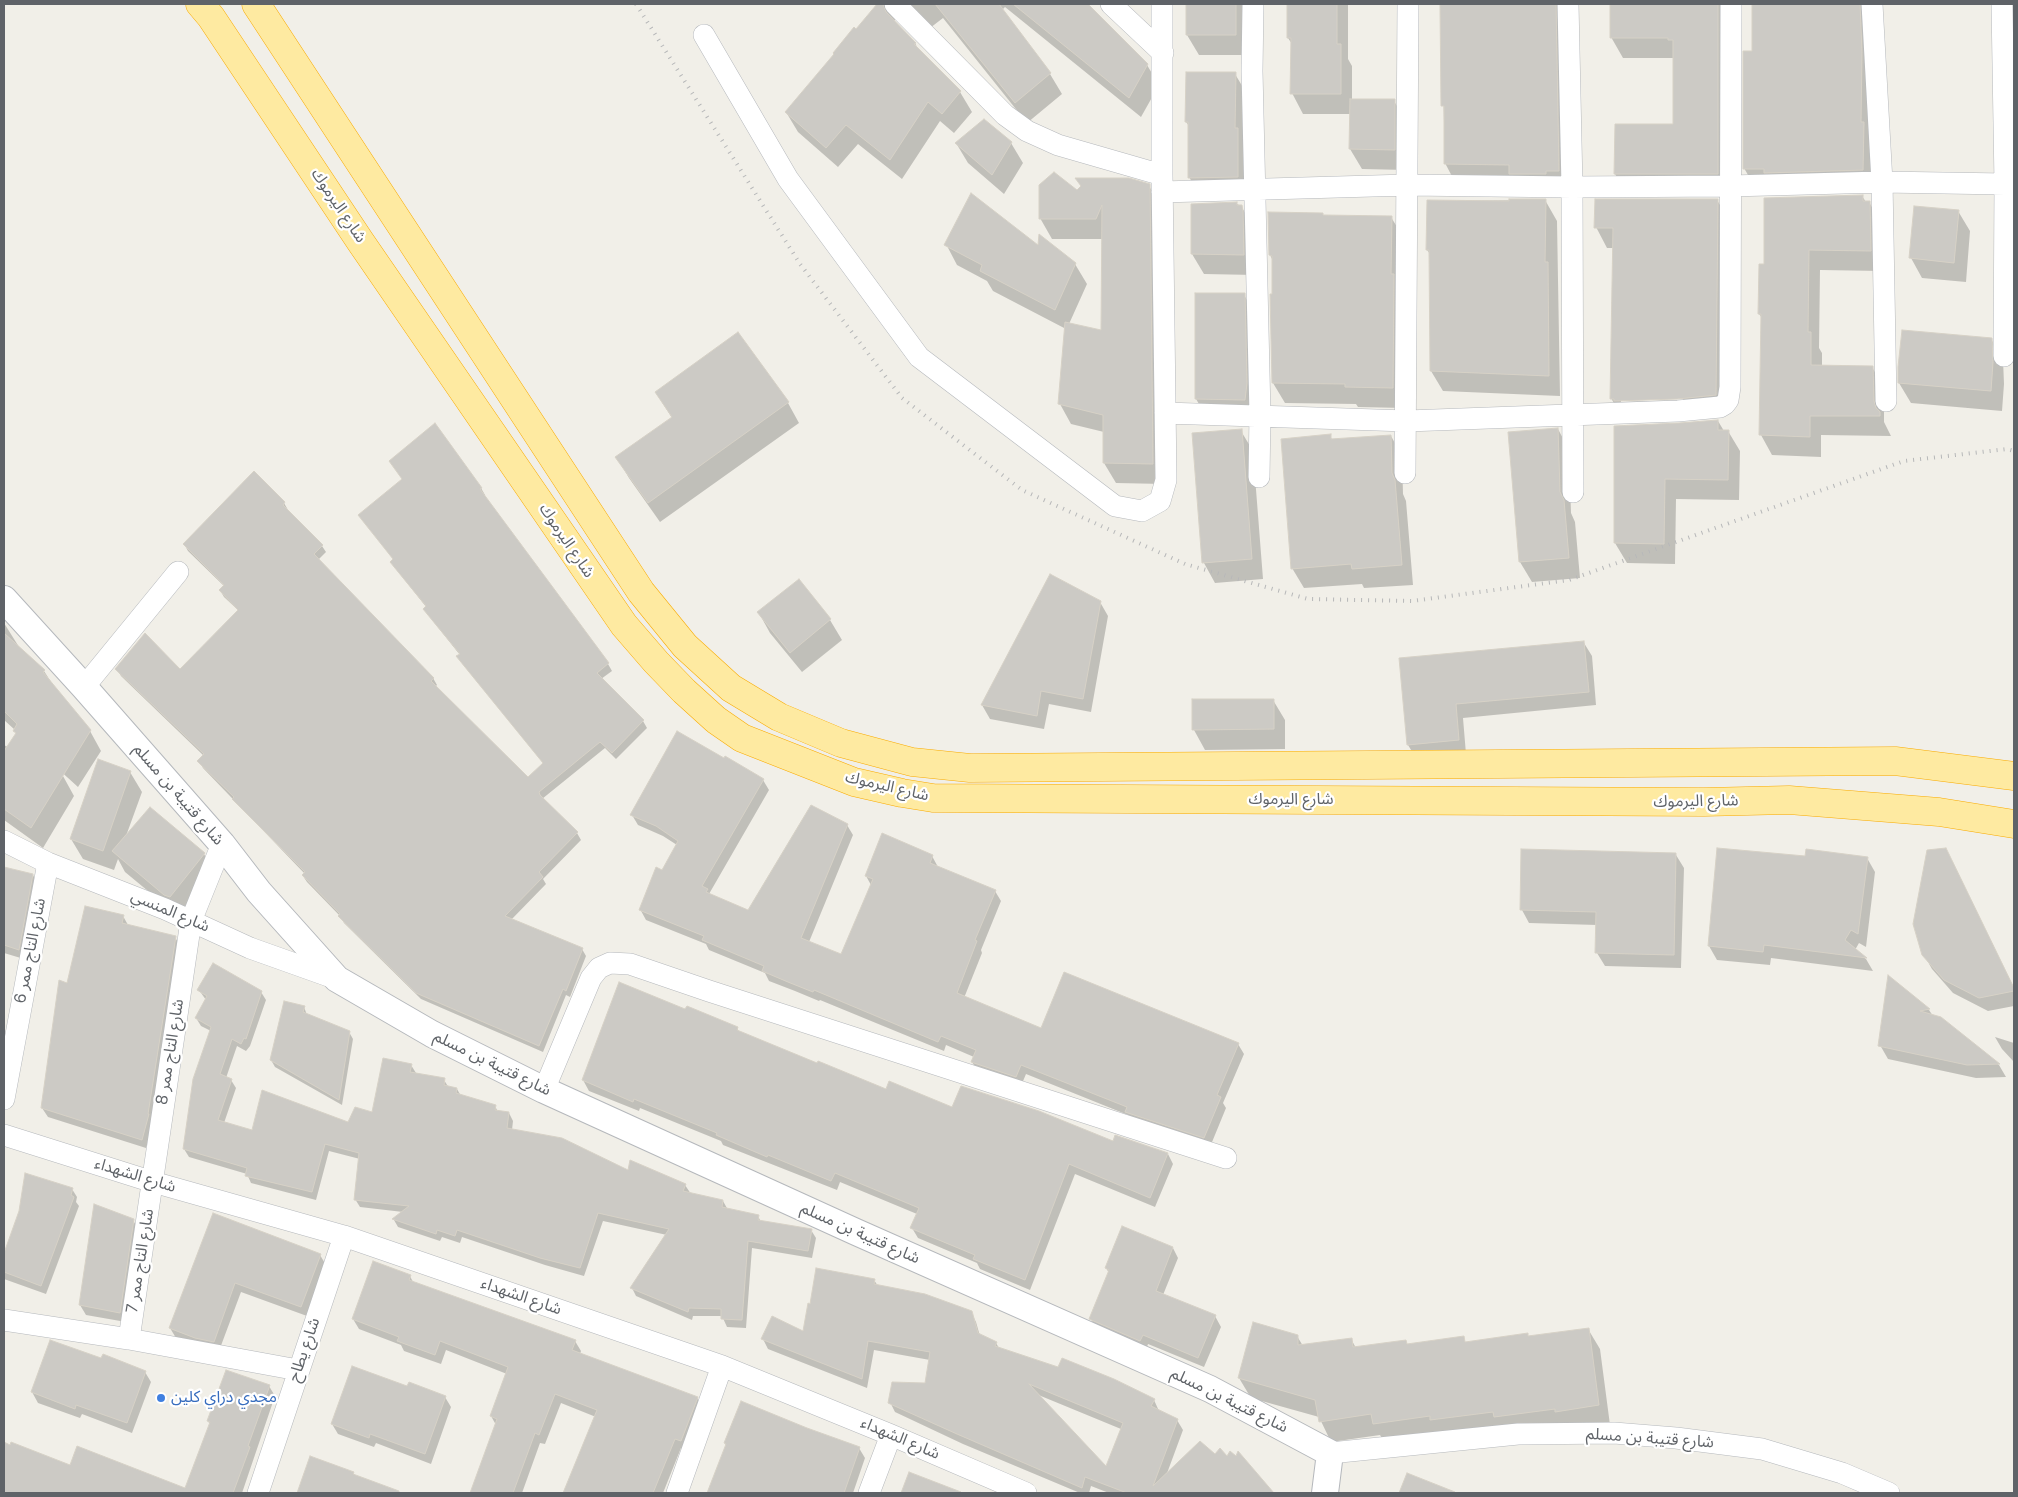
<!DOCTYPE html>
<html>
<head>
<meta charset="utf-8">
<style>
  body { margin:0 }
  #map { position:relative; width:2018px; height:1497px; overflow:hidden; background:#f1efe8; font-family:Poppins,sans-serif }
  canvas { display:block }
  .frame { position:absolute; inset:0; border:5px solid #5f6368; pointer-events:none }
</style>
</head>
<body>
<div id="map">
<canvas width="2018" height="1497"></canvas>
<div class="frame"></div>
</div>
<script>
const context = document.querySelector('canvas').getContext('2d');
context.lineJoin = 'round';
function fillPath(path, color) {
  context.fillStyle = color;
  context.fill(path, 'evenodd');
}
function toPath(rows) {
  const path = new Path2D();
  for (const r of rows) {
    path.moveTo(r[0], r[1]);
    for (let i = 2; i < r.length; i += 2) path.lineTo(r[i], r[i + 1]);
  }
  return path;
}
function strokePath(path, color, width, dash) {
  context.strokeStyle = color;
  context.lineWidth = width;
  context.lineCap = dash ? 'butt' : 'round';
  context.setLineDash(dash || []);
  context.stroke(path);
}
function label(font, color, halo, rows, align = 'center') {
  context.font = font + ' Poppins,"Noto Sans Arabic",sans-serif';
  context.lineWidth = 4.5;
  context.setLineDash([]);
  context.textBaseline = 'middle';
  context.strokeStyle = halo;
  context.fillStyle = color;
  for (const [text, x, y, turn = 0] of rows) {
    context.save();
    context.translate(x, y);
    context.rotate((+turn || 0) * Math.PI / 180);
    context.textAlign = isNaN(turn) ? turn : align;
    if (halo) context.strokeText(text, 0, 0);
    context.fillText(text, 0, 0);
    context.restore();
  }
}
const shadow = toPath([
  [879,4,1086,4,1147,65,1159,85,1141,117,1005,7,1002,10,1050,74,1062,94,1027,123,943,18,930,28,898,15,894,21,915,43,919,51,960,92,972,112,954,133,940,121,902,179,858,144,838,167,798,132,786,112],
  [1187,4,1248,4,1247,55,1199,55,1187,35],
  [1289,4,1348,4,1348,59,1352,66,1352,100,1394,101,1406,121,1406,170,1362,169,1350,149,1351,114,1303,114,1292,93,1292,44,1288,38],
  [1441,4,1565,4,1570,191,1456,184,1445,163],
  [1612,4,1729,4,1729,193,1627,194,1615,174,1674,125,1674,58,1623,58,1611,37],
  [1753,4,1870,4,1874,190,1756,189,1744,168,1753,53],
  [1235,74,1247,94,1249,197,1201,197,1189,177,1189,126,1186,122],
  [956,143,1011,143,1023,163,1004,194,968,163],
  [1077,179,1149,186,1161,206,1164,484,1116,483,1104,463,1104,432,1071,424,1060,404,1066,329,993,291,987,281,957,265,946,244,1040,248,1075,264,1087,284,1069,324,1102,332,1103,239,1052,239,1040,218,1082,188],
  [1862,196,1866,202,1869,202,1881,223,1882,271,1820,270,1819,348,1822,353,1822,367,1872,367,1884,388,1884,422,1891,436,1821,435,1821,457,1772,455,1761,435,1762,318,1759,314,1765,265],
  [1545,200,1557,221,1560,396,1443,391,1431,371,1430,254,1427,250,1428,201],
  [1717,200,1729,220,1727,415,1623,419,1611,398,1614,248,1607,248,1596,227],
  [1683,397,1683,400,1621,402,1621,399],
  [1237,204,1241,206,1253,226,1255,275,1204,274,1192,254],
  [1958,211,1970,231,1966,282,1922,278,1911,258],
  [1391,217,1403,237,1404,408,1358,407,1356,404,1285,403,1273,383,1271,295,1273,295,1273,261,1270,255],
  [1244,295,1256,315,1258,404,1208,419,1196,399],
  [1991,339,2003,359,2004,384,2002,411,1911,403,1899,383],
  [656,393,788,403,799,423,660,522,629,478,617,458,672,418],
  [1718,421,1724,431,1728,431,1740,451,1739,500,1676,499,1675,564,1627,563,1615,543,1615,427],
  [1558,429,1569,450,1571,513,1575,522,1580,578,1532,582,1520,562],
  [1241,431,1253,451,1263,579,1215,583,1204,563,1193,434],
  [1330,436,1333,441,1391,436,1402,456,1403,494,1406,501,1413,585,1364,588,1362,584,1304,588,1292,568],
  [254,473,284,503,288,510,287,511,322,546,326,552,318,560,433,678,437,685,435,687,528,779,544,764,462,663,460,655,429,616,427,608,396,569,392,562,394,560,360,516,481,488,485,495,484,496,608,664,612,671,601,679,643,721,647,728,616,759,605,748,542,799,577,833,581,840,543,879,546,884,511,920,582,949,586,956,570,997,566,995,543,1052,421,999,344,923,340,916,307,882,303,876,305,874,203,768,199,761,204,756,121,676,117,669,180,670,239,611,224,597,220,590,224,586,188,551,184,544],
  [1051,576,1100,602,1108,616,1091,712,1049,704,1044,729,990,719,982,705],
  [798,581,830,620,842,640,802,672,770,633,759,613],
  [4,623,19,647,44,671,53,685,90,731,101,751,78,787,4,720],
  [1584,643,1592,656,1596,705,1463,718,1466,754,1416,758,1408,745,1400,660],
  [1273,700,1285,720,1285,749,1205,750,1194,730],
  [4,745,63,776,74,796,43,848,4,820],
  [130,772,142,792,126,836,204,854,215,874,181,917,177,915,125,872,118,859,114,870,83,859,71,839],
  [763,780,769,790,709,894,749,911,847,825,853,835,809,942,842,956,871,885,866,876,932,856,938,867,995,891,1001,901,981,950,982,953,964,998,1042,1030,1238,1044,1244,1054,1223,1103,1226,1108,1210,1147,1132,1122,1128,1115,1026,1074,1021,1086,978,1072,972,1062,974,1057,946,1045,944,1051,820,1000,819,1001,795,991,769,981,765,973,709,950,706,944,646,920,640,909,677,845,663,836,638,825,632,815],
  [1718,849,1806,857,1867,858,1875,872,1866,947,1859,943,1855,950,1866,959,1873,971,1771,958,1770,965,1717,960,1709,946],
  [1676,855,1684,868,1681,968,1605,966,1597,953,1597,925,1529,923,1522,910],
  [1953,863,2014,988,2014,1006,1988,1011,1953,993,1932,969,1924,955],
  [4,868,33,875,38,885,24,959,4,953],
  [123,916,128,925,175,937,180,946,154,1124,146,1148,48,1117,42,1108,68,985],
  [1889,977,1929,1010,1933,1016,1940,1018,1999,1065,2006,1077,1976,1078,1888,1059,1880,1045],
  [199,990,261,992,266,1000,250,1046,246,1051,237,1046,226,1078,231,1080,236,1088,224,1123,253,1132,349,1124,373,1113,411,1065,416,1073,444,1080,449,1088,457,1089,461,1096,495,1106,498,1112,509,1113,513,1121,512,1130,629,1172,685,1185,691,1194,723,1201,728,1210,758,1216,761,1222,811,1230,816,1238,812,1258,752,1248,746,1328,727,1327,722,1316,693,1316,692,1320,636,1296,632,1288,667,1235,603,1221,584,1276,545,1265,462,1237,460,1243,442,1237,440,1241,398,1227,394,1220,403,1212,360,1207,355,1199,360,1159,329,1151,316,1200,251,1183,247,1174,189,1157,184,1149,211,1031,201,1026,196,1018,206,1000],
  [304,1007,307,1015,349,1032,353,1039,342,1105,275,1067,271,1060],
  [686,1011,737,1028,739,1032,887,1091,953,1109,1168,1154,1173,1164,1155,1207,1075,1174,1030,1290,980,1269,977,1263,918,1238,912,1228,917,1214,840,1182,837,1190,723,1145,721,1141,640,1108,639,1111,589,1091,583,1080],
  [1995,1037,2014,1043,2014,1062,2002,1049],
  [72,1189,77,1197,76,1202,79,1206,46,1294,4,1279,4,1257,21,1211],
  [213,1214,320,1255,326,1265,307,1316,241,1292,219,1351,176,1338,170,1328],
  [133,1220,139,1231,126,1322,86,1315,80,1305],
  [1173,1248,1178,1258,1163,1295,1215,1316,1221,1327,1204,1367,1148,1344,1146,1350,1096,1329,1091,1319,1109,1273,1106,1268],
  [410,1276,413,1282,575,1341,581,1351,580,1354,697,1398,703,1408,686,1451,681,1448,663,1493,564,1493,596,1417,561,1403,545,1444,540,1443,522,1493,471,1493,496,1425,491,1416,507,1374,446,1350,441,1364,404,1351,401,1345,359,1329,353,1319],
  [874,1280,878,1286,971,1312,976,1322,980,1336,996,1343,999,1348,1154,1400,1159,1411,1177,1420,1183,1430,1166,1476,1215,1456,1236,1458,1239,1454,1272,1493,1109,1493,1091,1486,1089,1493,1080,1493,963,1444,895,1412,890,1402,926,1385,930,1360,874,1350,867,1388,768,1349,763,1339,804,1332],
  [1036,1394,1121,1429,1106,1468],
  [1588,1329,1600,1349,1610,1425,1386,1444,1380,1435,1331,1442,1319,1417,1251,1398,1239,1378,1297,1336,1303,1346,1351,1339,1356,1348,1408,1345,1463,1338,1466,1343,1529,1338],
  [102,1360,145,1372,151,1382,132,1433,82,1414,80,1418,38,1403,32,1392],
  [269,1386,275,1396,242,1493,4,1493,4,1444,71,1466,186,1490,210,1425,208,1421],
  [408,1388,445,1397,451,1407,431,1464,376,1443,374,1447,338,1434,332,1424],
  [725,1443,859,1448,865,1458,853,1493,708,1493,726,1446],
  [311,1457,353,1473,356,1477,398,1493,298,1493],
  [1408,1475,1452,1492,1453,1493,1401,1493]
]);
const building = toPath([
  [877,4,883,4,886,12,916,43,914,44,961,91,942,114,928,102,890,160,846,125,826,148,785,112,834,54,833,53,854,27,856,29,877,4],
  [935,4,999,4,1051,73,1015,103,935,4],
  [1013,4,1088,4,1148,64,1129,98,1013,4],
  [1186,4,1236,4,1236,35,1186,35,1186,4],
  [1287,4,1337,4,1337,44,1341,44,1341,94,1290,94,1291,38,1287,38,1287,4],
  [1440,4,1556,4,1559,171,1546,171,1546,174,1509,174,1509,165,1444,164,1444,106,1441,106,1440,4],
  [1610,4,1718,4,1718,174,1614,174,1615,124,1673,124,1673,40,1668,40,1668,38,1610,38,1610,4],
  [1752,4,1860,4,1862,52,1861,122,1864,122,1863,170,1764,173,1764,169,1743,169,1743,51,1752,51,1752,4],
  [1186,72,1236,72,1235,128,1238,128,1238,177,1188,178,1188,122,1185,122,1186,72],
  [1350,99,1395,99,1395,150,1349,149,1350,99],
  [984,119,1012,142,992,175,955,143,984,119],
  [1054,172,1077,190,1081,186,1075,178,1129,178,1150,184,1153,464,1103,463,1103,415,1058,404,1065,322,1101,330,1102,205,1096,219,1039,219,1039,185,1054,172],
  [971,193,1038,245,1039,234,1076,263,1055,310,980,271,982,265,944,245,971,193],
  [1863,195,1863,201,1870,201,1871,251,1809,250,1808,332,1811,332,1811,365,1873,366,1874,401,1876,408,1880,412,1880,416,1810,416,1810,437,1759,435,1761,314,1758,314,1759,264,1764,264,1764,198,1863,195],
  [1509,199,1546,199,1545,262,1548,262,1549,376,1430,371,1429,250,1426,250,1427,200,1509,201,1509,199],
  [1595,199,1718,199,1716,395,1677,399,1614,401,1614,399,1610,399,1613,228,1594,228,1595,199],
  [1237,202,1237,205,1242,205,1243,211,1244,255,1191,254,1191,204,1237,202],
  [1914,206,1959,210,1954,263,1909,258,1914,206],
  [1268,212,1323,213,1323,215,1392,216,1391,274,1394,274,1393,388,1345,387,1345,384,1272,383,1270,294,1272,294,1272,256,1269,255,1268,212],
  [1195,293,1245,293,1247,383,1245,400,1195,399,1195,293],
  [1902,330,1992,338,1993,362,1991,391,1898,383,1898,367,1902,330],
  [738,332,789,402,648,503,615,457,672,417,655,392,738,332],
  [1718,420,1718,430,1729,430,1728,480,1665,479,1664,544,1614,543,1614,426,1679,423,1718,420],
  [435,423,482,488,480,489,609,663,597,673,644,720,612,753,600,742,539,792,540,795,578,832,539,872,543,877,505,916,583,948,566,991,563,989,539,1046,416,993,338,916,340,914,302,875,305,872,232,799,234,797,197,761,204,754,115,669,145,633,180,669,238,610,219,590,224,585,183,544,254,471,285,502,283,505,323,545,314,554,434,678,431,681,528,777,543,763,456,656,460,654,423,609,426,606,390,562,393,559,358,515,402,479,389,461,435,423],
  [1558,428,1560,492,1564,500,1569,558,1519,562,1508,432,1558,428],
  [1242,429,1252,559,1202,563,1192,433,1242,429],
  [1331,434,1331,439,1391,435,1392,473,1395,480,1402,565,1352,569,1351,564,1291,569,1281,439,1331,434],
  [1050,574,1101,601,1083,699,1041,691,1037,716,981,705,1050,574],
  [799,579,831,619,790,653,757,612,799,579],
  [4,633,45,670,43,672,91,730,31,828,4,809,4,751,16,733,13,731,17,724,4,711,4,633],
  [1584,641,1589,692,1456,704,1459,740,1407,745,1399,658,1584,641],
  [1192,699,1274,699,1274,729,1192,730,1192,699],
  [677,731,724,758,725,756,764,779,702,886,708,889,706,892,748,910,811,805,848,824,801,938,841,954,873,879,865,876,882,833,933,855,930,863,996,890,975,940,977,941,957,993,1041,1028,1064,972,1239,1043,1217,1095,1221,1097,1204,1138,1125,1112,1127,1107,1021,1065,1016,1077,971,1062,976,1050,941,1036,938,1042,814,990,813,992,788,982,762,971,764,966,702,940,704,936,639,910,656,867,662,870,678,841,656,826,630,815,677,731],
  [98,759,131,771,103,851,70,839,98,759],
  [150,807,205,853,170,897,164,895,112,851,150,807],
  [1717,848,1805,856,1806,849,1868,857,1858,934,1851,930,1845,940,1867,958,1764,945,1763,952,1708,946,1717,848],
  [1946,848,2014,988,2014,991,1979,998,1944,980,1922,955,1913,924,1927,850,1946,848],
  [1521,849,1676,853,1674,955,1595,953,1596,912,1520,910,1521,849],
  [4,867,33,874,19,950,4,945,4,867],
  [85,906,124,915,122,923,176,936,148,1114,149,1114,142,1140,41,1108,59,980,67,983,85,906],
  [213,963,262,991,246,1039,244,1038,241,1044,232,1039,220,1074,232,1079,218,1120,252,1130,262,1090,348,1122,355,1107,372,1112,383,1058,412,1064,410,1072,445,1078,444,1085,457,1088,456,1093,496,1105,495,1110,509,1112,507,1128,562,1138,628,1170,630,1160,686,1184,683,1191,723,1200,722,1207,759,1215,758,1220,812,1229,808,1251,748,1241,742,1320,721,1319,721,1309,689,1308,688,1312,630,1288,669,1229,598,1213,580,1268,540,1258,457,1230,455,1236,437,1230,436,1234,392,1219,409,1206,354,1200,359,1153,325,1144,312,1192,245,1176,247,1168,183,1149,193,1079,211,1027,195,1018,207,996,197,990,213,963],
  [1888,975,1930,1009,1920,1011,1941,1017,2000,1064,1967,1065,1878,1046,1888,975],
  [619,982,685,1009,687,1006,738,1027,737,1030,817,1063,818,1061,886,1089,889,1081,952,1107,961,1086,1039,1111,1113,1141,1115,1135,1168,1153,1150,1198,1069,1164,1025,1280,973,1259,975,1255,910,1228,919,1208,835,1173,831,1181,768,1155,767,1157,716,1135,717,1133,634,1099,633,1102,582,1080,619,982],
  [284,1001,305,1006,303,1012,350,1031,339,1100,270,1060,284,1001],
  [25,1173,73,1188,71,1195,74,1197,41,1286,4,1272,4,1253,19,1211,25,1173],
  [94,1204,134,1219,120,1313,79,1305,94,1204],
  [213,1213,321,1254,301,1307,235,1283,214,1342,195,1338,169,1328,213,1213],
  [1122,1226,1173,1247,1156,1291,1216,1315,1198,1358,1143,1335,1140,1341,1089,1319,1109,1270,1105,1268,1122,1226],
  [373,1261,411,1275,409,1280,576,1340,572,1350,698,1397,681,1441,675,1439,653,1493,563,1493,597,1410,555,1394,539,1435,535,1433,513,1493,470,1493,497,1419,490,1416,508,1367,440,1341,435,1355,397,1341,399,1337,352,1319,373,1261],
  [816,1268,875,1279,874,1284,925,1294,972,1311,978,1333,997,1342,995,1346,1058,1367,1062,1358,1114,1379,1155,1399,1151,1406,1178,1419,1153,1486,1200,1441,1215,1454,1220,1448,1227,1456,1230,1451,1236,1456,1238,1451,1274,1493,1127,1493,1085,1477,1082,1488,957,1434,888,1403,892,1382,925,1383,930,1352,868,1341,862,1379,761,1339,772,1316,803,1331,808,1303,810,1304,816,1268],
  [1029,1384,1123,1423,1106,1466,1029,1384],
  [1253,1322,1298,1335,1298,1345,1352,1338,1353,1347,1406,1340,1407,1344,1464,1336,1465,1342,1528,1333,1528,1336,1589,1328,1599,1405,1555,1412,1555,1409,1494,1417,1493,1412,1430,1420,1430,1416,1373,1424,1371,1414,1319,1422,1315,1400,1238,1378,1253,1322],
  [50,1340,101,1358,103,1354,146,1371,127,1423,76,1405,75,1409,31,1392,50,1340],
  [352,1366,407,1386,409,1382,446,1396,425,1454,370,1434,369,1438,331,1424,352,1366],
  [226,1370,270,1385,248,1446,250,1447,233,1493,4,1493,4,1442,10,1445,11,1442,70,1465,77,1446,185,1488,210,1422,207,1421,226,1370],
  [741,1401,807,1428,860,1447,844,1493,707,1493,726,1444,724,1443,741,1401],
  [310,1456,354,1472,353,1474,399,1491,399,1493,297,1493,310,1456],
  [909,1472,961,1492,961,1493,901,1493,909,1472],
  [1407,1473,1455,1492,1455,1493,1399,1493,1407,1473]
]);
const minor = toPath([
  [895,4,1005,115,1027,131,1058,145,1162,175],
  [1111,4,1163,53],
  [1253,4,1252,71,1260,415,1259,477],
  [1568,4,1572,187,1573,492],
  [1872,4,1882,182,1886,401],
  [2002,4,2005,184,2004,356],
  [704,35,788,179,919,357,1115,506,1142,511,1160,501,1166,480,1162,175,1162,4],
  [1162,192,1408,185,1572,187,1730,186,1882,182,2005,184],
  [1165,413,1407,421,1678,411,1720,407,1725,404,1728,400,1730,387,1731,4],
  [1405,473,1408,4],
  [84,687,178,572],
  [4,841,48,863,165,909,250,948,337,979],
  [544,1090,591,978,599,968,610,963,630,964,709,991,1226,1158],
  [4,1099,48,863],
  [4,1135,153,1182,344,1236,722,1366,891,1435,1026,1493],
  [4,1320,129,1339,298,1370],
  [129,1339,191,921,222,844],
  [1330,1453,1518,1434,1614,1433,1676,1438,1762,1449,1842,1473,1889,1493],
  [258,1493,344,1236],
  [677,1493,722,1366],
  [869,1493,891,1435]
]);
const tertiary = toPath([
  [4,599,84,687,222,844,259,892,337,979,432,1034,544,1090,856,1232,1210,1389,1330,1453,1325,1493]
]);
const trunk = toPath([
  [200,4,211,17,360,241,624,625,656,662,684,691,716,720,742,738,854,782,902,793,933,798,1704,802,1789,800,1939,812,2014,824],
  [256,4,641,592,685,646,731,688,779,717,841,743,912,762,970,768,1895,761,2014,776]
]);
const rail = toPath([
  [636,4,800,264,902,398,1022,490,1185,564,1308,599,1412,601,1569,580,1904,461,2007,449,2014,451]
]);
const markers = [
  [161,1398,5,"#3f7fe0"]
];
const streetNames = [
  ["شارع اليرموك",338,206,56],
  ["شارع اليرموك",566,541,56],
  ["شارع اليرموك",887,787,13],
  ["شارع قتيبة بن مسلم",178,795,49],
  ["شارع اليرموك",1291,800],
  ["شارع اليرموك",1696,802,-1],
  ["شارع المنسي",170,912,23],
  ["شارع التاج ممر 6",31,951,-79],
  ["شارع التاج ممر 8",171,1052,-81],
  ["شارع قتيبة بن مسلم",492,1064,26],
  ["شارع الشهداء",135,1176,17],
  ["شارع قتيبة بن مسلم",860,1234,24],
  ["شارع التاج ممر 7",141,1261,-81],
  ["شارع الشهداء",521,1297,19],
  ["شارع يطاح",305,1350,-71],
  ["شارع قتيبة بن مسلم",1229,1401,26],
  ["شارع الشهداء",900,1439,23],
  ["شارع قتيبة بن مسلم",1650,1439,4]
];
const shopNames = [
  ["مجدي دراي كلين",171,1398]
];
fillPath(shadow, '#0003');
fillPath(building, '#cccac5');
strokePath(building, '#d6d1c6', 1);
strokePath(minor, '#b5b8bc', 22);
strokePath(tertiary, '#b5b8bc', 28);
strokePath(trunk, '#f9ab00', 29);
strokePath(minor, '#fff', 21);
strokePath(tertiary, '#fff', 26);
strokePath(trunk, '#feeaa1', 28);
strokePath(rail, '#b6b7b8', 4, [1, 6]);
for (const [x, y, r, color] of markers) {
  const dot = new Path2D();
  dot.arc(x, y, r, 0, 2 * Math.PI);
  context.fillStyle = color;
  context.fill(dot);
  strokePath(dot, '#fff', 2);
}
label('16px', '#5f6368', '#fff', streetNames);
label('16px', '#366cbe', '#fff', shopNames, 'left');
</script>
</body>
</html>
